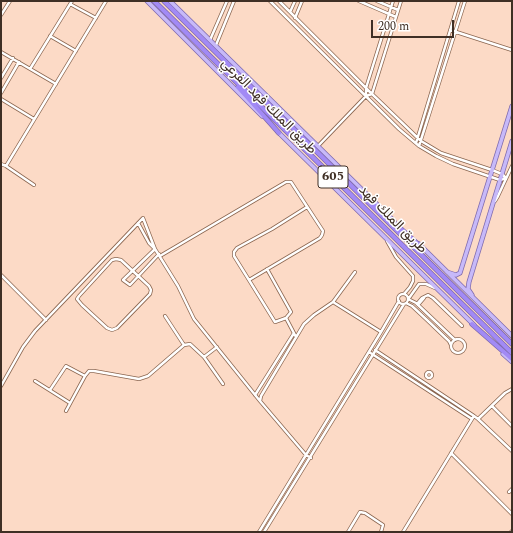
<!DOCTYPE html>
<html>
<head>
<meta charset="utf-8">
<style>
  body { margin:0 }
  #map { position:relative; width:513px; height:533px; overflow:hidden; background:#fcdac6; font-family:Spectral,serif }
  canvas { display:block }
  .frame { position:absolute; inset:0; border:2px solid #3f2f25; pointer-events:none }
  .scale { position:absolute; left:371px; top:20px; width:83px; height:18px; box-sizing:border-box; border:2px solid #3f2f25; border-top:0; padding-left:5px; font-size:12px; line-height:14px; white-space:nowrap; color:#3f2f25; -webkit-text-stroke:3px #fff; paint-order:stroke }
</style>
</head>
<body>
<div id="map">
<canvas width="513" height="533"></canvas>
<div class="frame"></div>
<div class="scale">200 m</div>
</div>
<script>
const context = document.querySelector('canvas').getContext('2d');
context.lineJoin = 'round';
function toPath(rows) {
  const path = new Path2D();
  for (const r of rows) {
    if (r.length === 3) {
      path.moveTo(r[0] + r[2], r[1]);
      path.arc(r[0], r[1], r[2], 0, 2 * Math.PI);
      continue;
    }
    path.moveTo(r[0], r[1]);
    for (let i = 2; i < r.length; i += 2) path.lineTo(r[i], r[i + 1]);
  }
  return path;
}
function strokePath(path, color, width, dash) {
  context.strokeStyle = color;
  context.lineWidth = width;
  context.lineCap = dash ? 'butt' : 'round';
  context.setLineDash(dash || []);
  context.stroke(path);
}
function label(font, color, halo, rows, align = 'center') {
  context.font = font + ' Spectral,Vazirmatn,serif';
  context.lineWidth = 3;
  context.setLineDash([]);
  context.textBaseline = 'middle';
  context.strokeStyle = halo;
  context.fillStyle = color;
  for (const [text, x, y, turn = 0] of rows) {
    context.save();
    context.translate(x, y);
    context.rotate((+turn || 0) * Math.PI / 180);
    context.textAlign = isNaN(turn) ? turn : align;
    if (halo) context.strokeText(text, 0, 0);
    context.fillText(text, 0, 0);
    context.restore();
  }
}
const minor = toPath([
  [270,1,399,129,419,146,436,156,453,164,500,180,506,178,502,174,492,170,441,153,421,141,372,94,279,1],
  [359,1,396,17],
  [377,1,398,10],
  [70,4,96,18],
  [290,12,295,1],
  [1,15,10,1],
  [295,18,302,1],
  [450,30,512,50],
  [50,36,76,51],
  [210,40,227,1],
  [216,45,234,1],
  [1,52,56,84],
  [30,69,72,1],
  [1,78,13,58],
  [1,93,19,62],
  [366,96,366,88,393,1],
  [1,99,34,119],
  [416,143,459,1],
  [318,146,366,96,372,94,401,1],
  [419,146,465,1],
  [1,164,6,166,106,1],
  [6,166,34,185],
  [495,201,498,196,512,166],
  [138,223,149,243,155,249,123,280,130,285,159,254],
  [387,241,396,257,413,276,413,281,410,287,404,294],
  [160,256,286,182,291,182,323,231,322,235,320,238,249,280,275,322,286,318,296,337],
  [116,259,121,260,149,286,151,290,150,294,117,328,112,330,107,328,82,305,77,299,79,296,112,260,116,259],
  [267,269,291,312,286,318],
  [1,275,46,320],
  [249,280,234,256,234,252,237,248,272,229,307,207],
  [403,299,5],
  [409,298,419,284,426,284,435,288],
  [408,299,416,303,455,340],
  [333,302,355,272],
  [406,303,412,306,427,320,449,341,451,345],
  [417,304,422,298,428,295,433,298,462,326],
  [418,305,424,298],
  [165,316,184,345],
  [458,346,7],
  [375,350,474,416],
  [369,352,472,419],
  [204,357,217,347],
  [429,375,3],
  [35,381,70,403],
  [1,386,23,347,35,331,143,218,155,249,178,286,194,319,260,401],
  [50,390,66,366,85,376],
  [255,395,294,333],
  [492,406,512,426],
  [66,411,85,376,89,371,94,371,139,379,148,376,184,345,190,344,204,357,223,384],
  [478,419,512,451],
  [451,453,512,514],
  [311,458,306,455,260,401,261,396,304,324,314,315,333,302,381,332],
  [509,492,512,489],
  [259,532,381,332,399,301],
  [264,532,404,304],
  [348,532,360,512,365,513,383,525,381,532],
  [403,532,472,419,474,416,478,419,505,393,512,389],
  [511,532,512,531]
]);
const major = toPath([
  [147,1,262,116],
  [170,1,394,221],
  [278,132,474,325],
  [419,244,512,336],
  [447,272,456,275,460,273,512,106],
  [472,295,468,289,469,282,512,141],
  [503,354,512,362]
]);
const highway = toPath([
  [154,1,512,353],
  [164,1,512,344],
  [238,87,279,133],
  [374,205,420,246],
  [472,324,512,359]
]);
const shields = [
  [333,177,30]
];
const shieldNames = [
  ["605",333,177]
];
const streetNames = [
  ["طريق الملك فهد الفرعي",268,107,45],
  ["طريق الملك فهد",392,220,45]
];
strokePath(minor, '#8b6650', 4);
strokePath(major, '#7f6aac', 5);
strokePath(highway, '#7f6aac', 5.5);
strokePath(minor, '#fff', 2.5);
strokePath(major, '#c7b9f9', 3.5);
strokePath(highway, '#a28af5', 4);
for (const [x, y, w] of shields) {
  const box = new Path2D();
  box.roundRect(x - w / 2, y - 11, w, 22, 3);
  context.fillStyle = '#fff';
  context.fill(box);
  strokePath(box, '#3f2f25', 1);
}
label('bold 13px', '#3f2f25', null, shieldNames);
label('14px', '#3f2f25', '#fff', streetNames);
</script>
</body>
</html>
